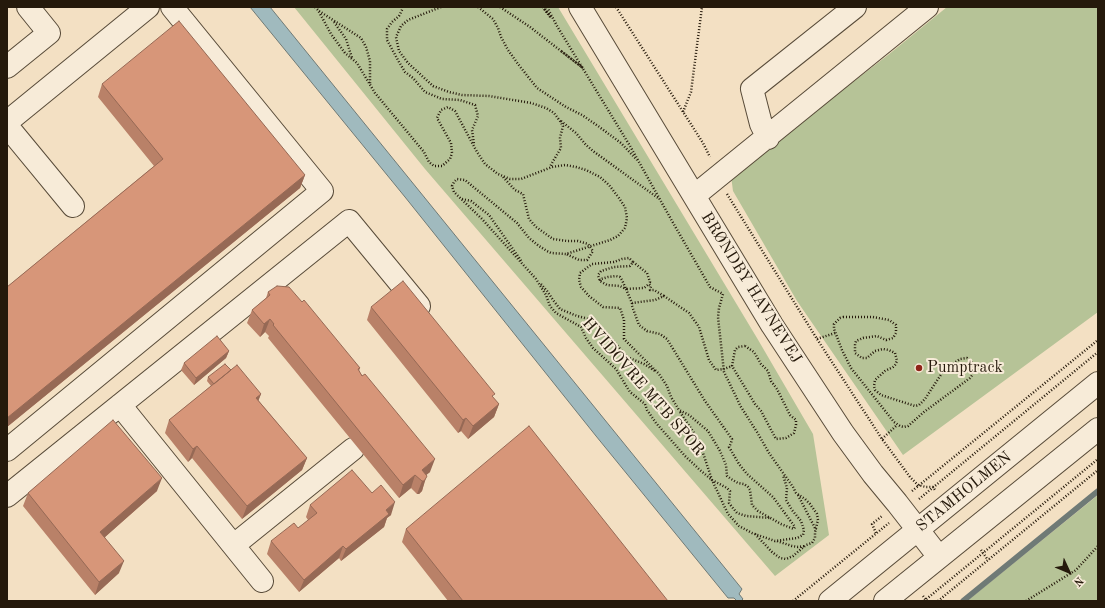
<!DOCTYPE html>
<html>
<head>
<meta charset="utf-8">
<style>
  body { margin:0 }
  #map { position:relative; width:1105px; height:608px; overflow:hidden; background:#f3e0c3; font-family:"Old Standard TT",serif }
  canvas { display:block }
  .frame { position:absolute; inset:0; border:8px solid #25190b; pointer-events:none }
  .north { position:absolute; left:1049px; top:552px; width:40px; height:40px; -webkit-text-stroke:3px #f7ebd8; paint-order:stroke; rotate:134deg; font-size:11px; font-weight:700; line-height:16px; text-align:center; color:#25190b }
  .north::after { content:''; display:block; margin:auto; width:14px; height:18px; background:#25190b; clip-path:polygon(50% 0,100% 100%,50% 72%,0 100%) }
</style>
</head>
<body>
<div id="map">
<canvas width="1105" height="608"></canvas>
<div class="frame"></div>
<div class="north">N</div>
</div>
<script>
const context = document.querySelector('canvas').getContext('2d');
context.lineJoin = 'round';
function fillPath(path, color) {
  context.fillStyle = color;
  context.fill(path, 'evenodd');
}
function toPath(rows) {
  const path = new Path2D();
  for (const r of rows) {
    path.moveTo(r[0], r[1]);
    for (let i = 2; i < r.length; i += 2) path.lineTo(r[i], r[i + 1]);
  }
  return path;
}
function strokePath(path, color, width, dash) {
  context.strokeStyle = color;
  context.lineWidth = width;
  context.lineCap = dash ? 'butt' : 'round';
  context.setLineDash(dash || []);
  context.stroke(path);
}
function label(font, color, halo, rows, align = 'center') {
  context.font = font + ' "Old Standard TT",serif';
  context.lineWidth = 4;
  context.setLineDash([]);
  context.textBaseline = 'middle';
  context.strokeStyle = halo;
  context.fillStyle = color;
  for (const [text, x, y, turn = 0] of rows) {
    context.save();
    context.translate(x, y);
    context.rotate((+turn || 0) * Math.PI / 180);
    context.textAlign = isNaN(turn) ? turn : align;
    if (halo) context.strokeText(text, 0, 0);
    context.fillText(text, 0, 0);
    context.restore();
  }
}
const green = toPath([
  [294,7,558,7,757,338,813,434,829,535,775,576,425,169],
  [947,7,1098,7,1098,312,903,455,797,301,733,191,731,176,888,55],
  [1098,495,1098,601,967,601]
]);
const water = toPath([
  [250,7,270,7,742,589,739,594,743,599,741,601,737,601,734,598,728,598,596,436,405,197,250,7]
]);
const stream = toPath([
  [963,601,1098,491]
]);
const path = toPath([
  [315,7,318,10,331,34,345,53,357,63,375,93,424,152,429,162,434,166,442,166,450,159,452,153,451,143,437,118,441,110,448,107,455,111,477,152,485,164,498,174,510,179,521,179,552,167,565,165,576,167,586,170,600,177,609,185,619,198,625,207,627,218,625,228,618,236,610,240,566,254,551,253,547,251,539,246,529,238,517,223,465,180,457,179,454,182,452,186,454,192,482,219,536,279,546,295,550,306,556,313,581,327,586,338,593,348,616,369,625,384,630,392,645,404,647,410,656,423,685,456,700,470,712,480,727,488,730,491,729,503,732,507,737,513,746,516,770,518],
  [403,7,403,8,399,16,392,22,387,29,387,40,399,62,405,72,413,78,425,92,442,99,460,100,475,105,478,116,472,130,474,144],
  [441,7,408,20,401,26,396,37,399,51,408,63,433,86,449,92,462,95,489,96,531,103,546,108,554,113,560,121,563,126,560,138,561,148,552,163,550,167],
  [478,7,493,19,498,28,501,37,508,50,518,64,537,88,566,107,582,115,598,126,621,143,637,160],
  [500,7,530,27,561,51,583,68,565,54,561,51],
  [543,7,551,17],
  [547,7,557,26,630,146,672,221,710,287,723,294,719,308,718,317,724,372,741,407,757,432,769,453,793,487,796,493,805,499,810,504,817,514,818,520,815,532,815,538,812,543,806,545,793,556,786,559,780,558,772,552,755,534],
  [616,7,703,143,710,157],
  [544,9,551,18],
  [319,11,361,38,366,47,370,61,370,84],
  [334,22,346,39,352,58],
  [683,112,691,92,702,7],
  [561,121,576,133,586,145,593,151,658,198],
  [503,177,515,190,523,194,529,219,536,227,553,239,567,241,578,241,588,244,593,251,587,260,579,260,566,254],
  [727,194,817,339,882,439,910,477,918,485,926,487,933,487,935,490],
  [462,199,471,201,489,215,522,262],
  [633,262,647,273,650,282,649,284,651,286,650,290,654,290,664,296],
  [600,281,601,279,608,277,616,276,620,277,622,280,626,289,644,288,649,284],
  [541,284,547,291,553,300,560,309,577,316,596,321,627,357,644,364,655,371],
  [632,303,632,306,639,325,647,331,660,334,667,339,705,401,732,439,731,443,729,447,739,464,747,474,773,497,795,527,794,529,781,524,758,511,752,505,750,490,748,487,744,484,738,483,731,479,727,476,726,465,720,451,708,431,689,415,679,410,671,397,667,386,659,374,624,339,624,320,620,308,603,307,589,296,581,287,579,280,580,273,592,264,614,262,622,259,629,258,633,262,630,266,614,267,601,271,598,275,600,281,607,285,620,286,626,289,632,303,655,300,664,296,689,313,699,327,709,360,716,370,724,369,732,366],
  [843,317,873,317,889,320,896,325,896,333,893,338,886,340,877,336,863,338,856,341,855,345,855,353,862,358,867,358,875,351,883,349,889,350,895,353,897,361,895,365,893,367,885,371,875,380,874,386,875,390,881,395,915,406,919,405,925,399,944,370,960,359,967,358,971,361,974,368,973,374,970,378,924,412,908,426,904,427,900,426,894,422,851,368,842,350,834,329,834,324,840,318,843,317],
  [817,339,835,333],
  [745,346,754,352,761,364,768,371,771,381,777,389,790,415,796,420,796,425,794,433,786,438,776,439,761,411,755,404,732,366,735,350,738,347,745,346],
  [680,412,698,439,704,456,712,480,728,514,739,526,752,533,775,541,797,538,803,535,804,530,801,521,792,510,786,500,787,488,783,475],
  [882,439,897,425],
  [912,491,1098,340],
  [798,495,816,530],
  [919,499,1098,352],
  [876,533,872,524,882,516],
  [777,541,792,546,798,547,805,546],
  [981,550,988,560],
  [923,596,927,601],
  [793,601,889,523],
  [924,601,1098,459],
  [938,601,1098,470],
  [1026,601,1076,570,1098,546]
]);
const minor = toPath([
  [580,7,772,325,843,433,873,474,897,503,939,557],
  [7,67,49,33,28,7],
  [7,122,148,7],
  [7,126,73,206],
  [768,138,761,124,752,89,855,7],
  [694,196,927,7],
  [120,405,262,581],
  [7,450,322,191,172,7],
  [7,496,349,221,419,306],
  [234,545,353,449],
  [830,601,1098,383],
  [885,601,1098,429]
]);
const wall = toPath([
  [102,84,305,175,300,188,7,427,7,287,154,166,98,97],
  [268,292,302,302,360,368,359,371,430,472,426,475,422,491,419,494,417,494,411,488,399,498,268,338,269,336,265,332,260,337,247,323,252,310,266,298],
  [371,307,493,398,499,404,494,417,468,439,461,431,458,433,367,320],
  [229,351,226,358,194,385,181,370,184,363],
  [231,370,261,394,258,400,307,458,302,470,242,519,192,458,188,462,165,433,169,420,211,386,207,381,208,377],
  [157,491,105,537,119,573,95,595,23,506,28,493],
  [310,505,391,515,387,518,384,527,341,561,339,558,299,592,267,554,271,541,298,528,308,520,306,517],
  [406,529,668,601,448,601,402,542]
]);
const shadedWall = toPath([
  [305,175,300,188,7,427,7,418],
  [270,319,265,332,260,337,264,324],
  [229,351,226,358,194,385,196,378],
  [261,394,256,407,256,398],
  [499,404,494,417,468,439,473,426],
  [466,418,461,431,458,433,463,420],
  [197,446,192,458,188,462,193,449],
  [307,458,302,470,242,519,247,506],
  [435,459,430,472,420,480,422,470],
  [415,475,411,488,399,498,403,485],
  [162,478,157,491,96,545,100,532],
  [426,478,422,491,419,494,417,494,422,481],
  [395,502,391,515,387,518,384,527,341,561,346,549,386,510],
  [343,546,339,558,299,592,304,580],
  [124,561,119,573,95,595,99,582]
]);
const building = toPath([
  [179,21,305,175,7,418,7,287,163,159,102,84,179,21],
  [403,281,495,394,492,396,499,404,473,426,466,418,463,420,371,307,403,281],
  [277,286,289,287,302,302,304,300,360,368,358,369,362,376,365,374,435,459,422,470,427,476,426,478,424,481,422,481,415,475,403,485,273,325,274,324,270,319,264,324,252,310,270,295,268,292,277,286],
  [217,336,229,351,196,378,184,363,217,336],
  [225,364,231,370,214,384,208,377,225,364],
  [237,365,261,394,256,398,307,458,247,506,197,446,193,449,169,420,237,365],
  [113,420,162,478,100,532,124,561,99,582,28,493,113,420],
  [529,426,668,601,463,601,406,529,529,426],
  [352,470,372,493,381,485,395,502,386,510,389,514,346,549,343,546,304,580,271,541,294,523,298,528,317,513,310,505,352,470]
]);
const markers = [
  [919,368,4,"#8f2418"]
];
const streetNames = [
  ["BRØNDBY HAVNEVEJ",751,288,58],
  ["HVIDOVRE MTB SPOR",643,387,49],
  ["STAMHOLMEN",964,492,-39]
];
const poiNames = [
  ["Pumptrack",927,368]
];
fillPath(green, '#b6c397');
fillPath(water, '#a0babe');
strokePath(water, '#6f7a76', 1);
strokePath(stream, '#6f7a76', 5.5);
strokePath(minor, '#584b39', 24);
strokePath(path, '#25190b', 2.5, [1, 2]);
strokePath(minor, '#f7ebd8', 22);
fillPath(wall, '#b98168');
fillPath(shadedWall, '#966955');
fillPath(building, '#d79679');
strokePath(building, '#966955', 1);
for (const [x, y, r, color] of markers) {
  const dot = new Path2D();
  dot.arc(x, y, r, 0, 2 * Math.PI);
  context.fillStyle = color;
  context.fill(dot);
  strokePath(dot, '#f7ebd8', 1.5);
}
label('16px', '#25190b', '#f7ebd8', streetNames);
label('16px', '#25190b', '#f7ebd8', poiNames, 'left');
</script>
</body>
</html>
